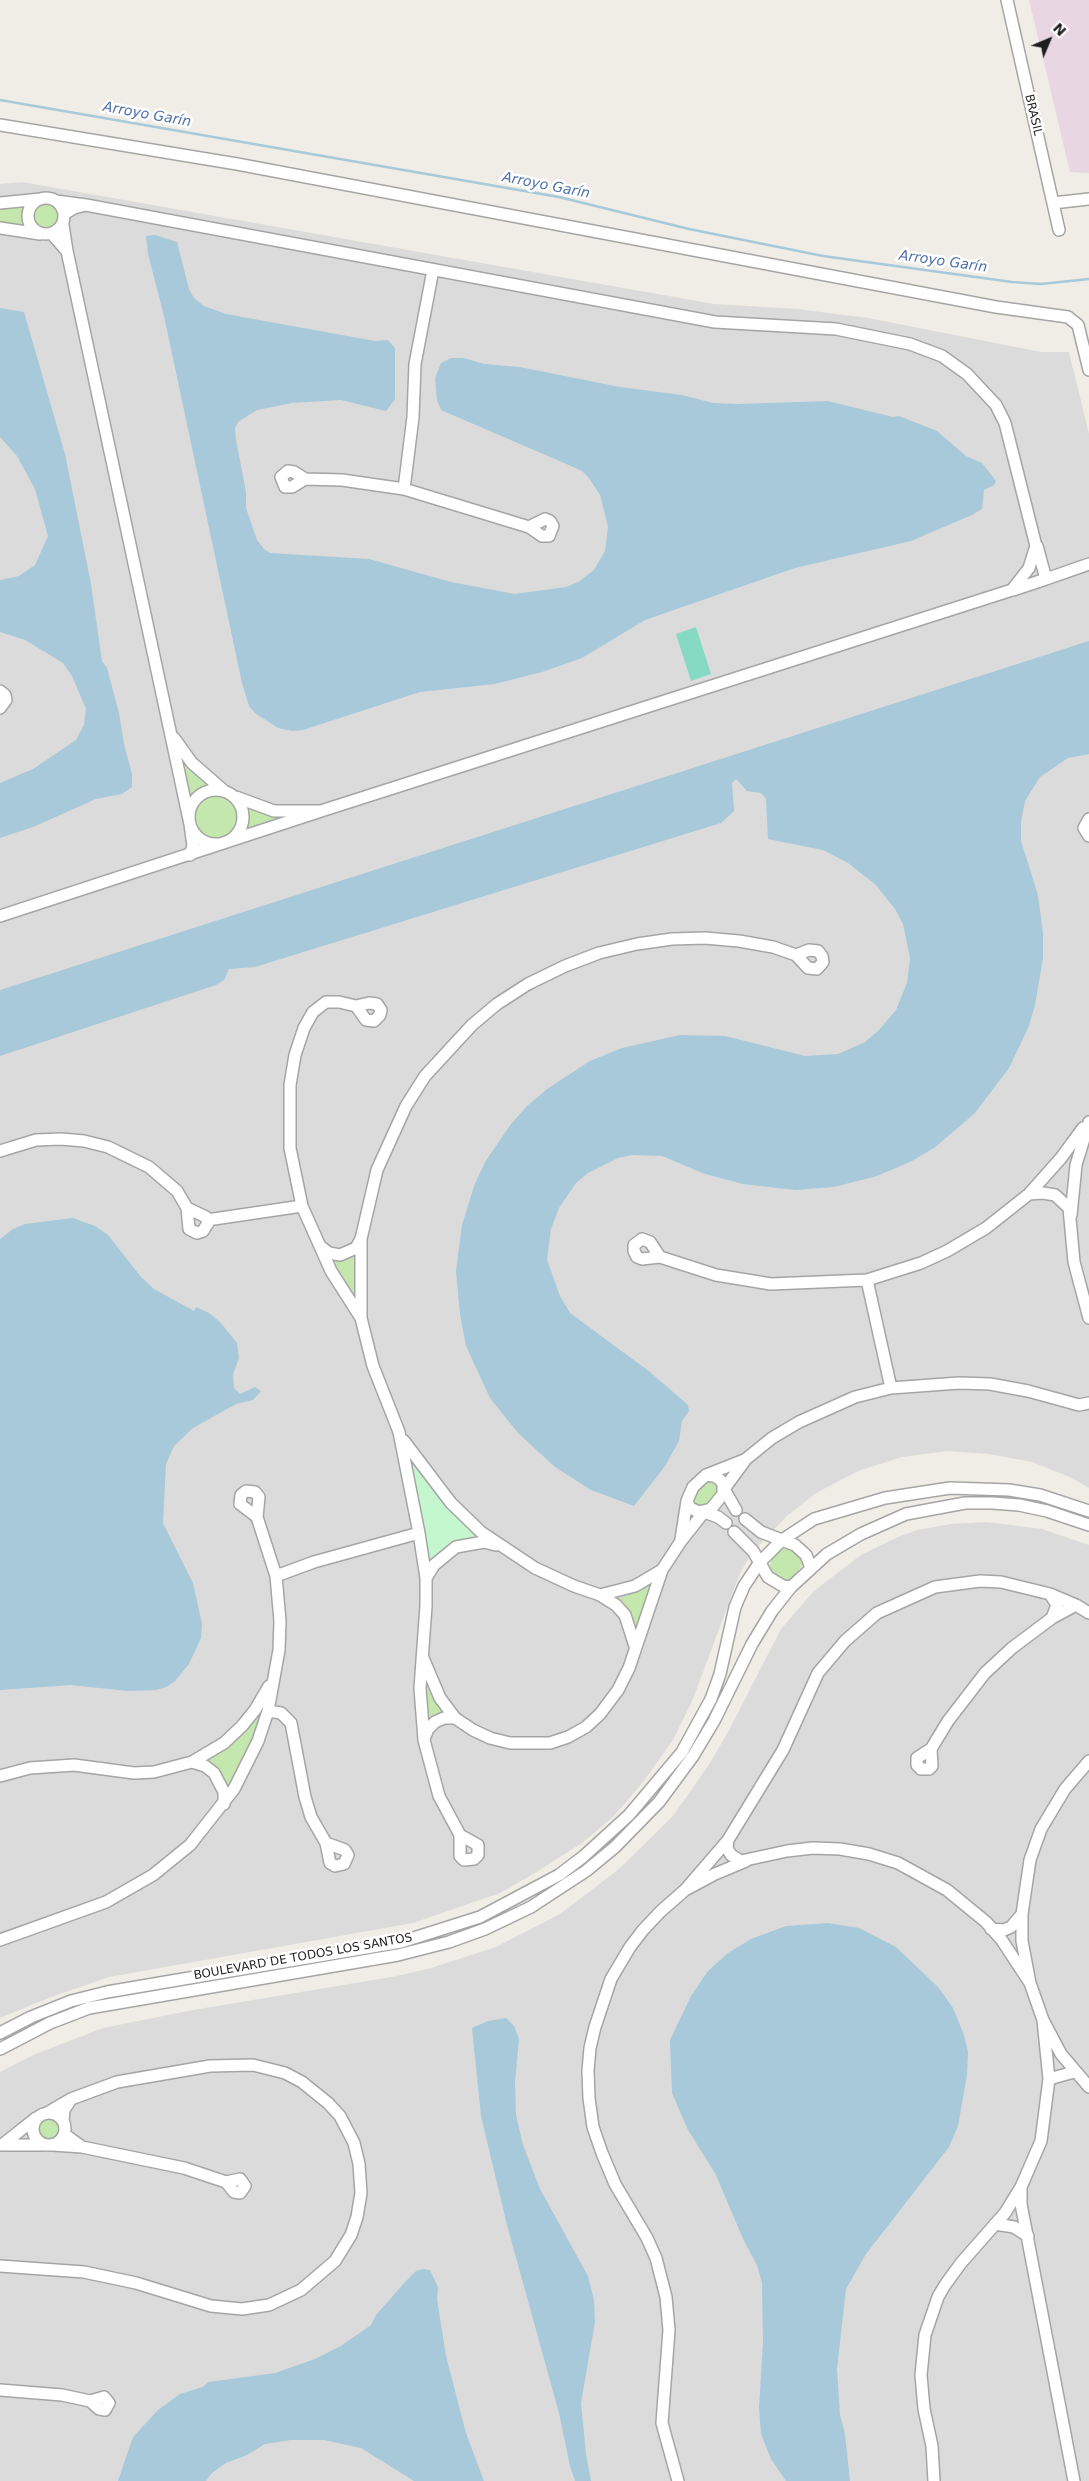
<!DOCTYPE html>
<html>
<head>
<meta charset="utf-8">
<style>
  body { margin:0 }
  #map { position:relative; width:1089px; height:2481px; overflow:hidden; background:#efede5; font-family:"DejaVu Sans",sans-serif }
  canvas { display:block }
  .north { position:absolute; left:1024px; top:15px; width:50px; height:50px; -webkit-text-stroke:4px #fff; paint-order:stroke; rotate:45deg; font-size:14px; font-weight:700; line-height:20px; text-align:center; color:#1e1e1e }
  .north::after { content:''; display:block; margin:auto; width:18px; height:22px; background:#1e1e1e; clip-path:polygon(50% 0,100% 100%,50% 72%,0 100%) }
</style>
</head>
<body>
<div id="map">
<canvas width="1089" height="2481"></canvas>
<div class="north">N</div>
</div>
<script>
const context = document.querySelector('canvas').getContext('2d');
context.lineJoin = 'round';
function fillPath(path, color) {
  context.fillStyle = color;
  context.fill(path, 'evenodd');
}
function toPath(rows) {
  const path = new Path2D();
  for (const r of rows) {
    if (r.length === 3) {
      path.moveTo(r[0] + r[2], r[1]);
      path.arc(r[0], r[1], r[2], 0, 2 * Math.PI);
      continue;
    }
    path.moveTo(r[0], r[1]);
    for (let i = 2; i < r.length; i += 2) path.lineTo(r[i], r[i + 1]);
  }
  return path;
}
function strokePath(path, color, width, dash) {
  context.strokeStyle = color;
  context.lineWidth = width;
  context.lineCap = dash ? 'butt' : 'round';
  context.setLineDash(dash || []);
  context.stroke(path);
}
function label(font, color, halo, rows, align = 'center') {
  context.font = font + ' "DejaVu Sans",sans-serif';
  context.lineWidth = 5;
  context.setLineDash([]);
  context.textBaseline = 'middle';
  context.strokeStyle = halo;
  context.fillStyle = color;
  for (const [text, x, y, turn = 0] of rows) {
    context.save();
    context.translate(x, y);
    context.rotate((+turn || 0) * Math.PI / 180);
    context.textAlign = isNaN(turn) ? turn : align;
    if (halo) context.strokeText(text, 0, 0);
    context.fillText(text, 0, 0);
    context.restore();
  }
}
const residential = toPath([
  [22,182,714,304,797,309,868,318,1041,352,1069,352,1089,434,1089,1488,1070,1477,1032,1462,989,1454,948,1451,902,1457,858,1471,816,1493,788,1515,753,1551,740,1573,693,1699,673,1740,643,1782,614,1816,582,1843,535,1873,500,1893,413,1923,109,1977,51,1997,0,2018,0,184],
  [987,1522,1042,1529,1089,1545,1089,2481,0,2481,0,2072,33,2055,103,2028,193,2010,397,1976,431,1968,496,1947,560,1914,619,1869,673,1816,710,1763,728,1732,781,1629,814,1591,861,1555,898,1537,917,1530,951,1524]
]);
const industrial = toPath([
  [1029,0,1089,0,1089,173,1070,172]
]);
const grass = toPath([
  [45,218,14],
  [28,205,24,214,28,230,0,226,0,207],
  [178,750,210,786,197,792,189,801],
  [216,818,23],
  [246,807,269,814,294,817,245,834,248,820],
  [352,1256,356,1258,356,1297,352,1299,330,1263,332,1260,343,1261],
  [712,1480,716,1483,716,1498,703,1508,692,1506,693,1492,703,1482],
  [789,1548,801,1556,804,1563,791,1579,784,1581,772,1574,770,1566,772,1559,781,1550],
  [648,1587,653,1591,640,1630,635,1627,616,1600],
  [426,1688,430,1690,444,1712,444,1716,427,1724,423,1690],
  [259,1717,262,1721,229,1789,207,1762,231,1746],
  [49,2130,11]
]);
const park = toPath([
  [414,1467,474,1536,472,1539,453,1545,427,1563,411,1469]
]);
const pitch = toPath([
  [696,627,711,674,691,681,676,634]
]);
const water = toPath([
  [155,235,177,242,189,289,194,298,204,306,226,314,375,341,388,340,395,348,395,399,386,411,341,400,292,403,257,410,238,422,235,428,236,440,246,492,246,508,257,540,264,549,270,553,369,559,451,582,515,594,566,587,578,582,594,570,605,551,608,527,600,495,589,478,582,471,571,466,441,410,437,400,435,378,441,363,451,358,464,358,484,364,520,367,620,387,682,395,713,403,737,404,828,401,893,417,899,416,937,431,966,456,982,463,996,481,994,485,984,490,982,509,972,515,911,541,795,568,645,620,582,658,542,672,495,684,420,692,303,730,292,731,278,728,255,713,249,706,242,683,164,316,148,254,146,236],
  [0,308,24,312,65,454,91,584,102,661,107,668,119,713,124,744,132,774,132,787,122,794,96,799,33,827,0,838,0,783,33,769,76,740,84,725,86,709,72,676,63,663,25,640,0,632,0,580,19,576,35,565,48,536,35,489,17,456,0,437],
  [1089,641,1089,754,1068,758,1040,777,1025,801,1021,822,1021,841,1038,895,1043,933,1043,958,1035,1005,1029,1026,1009,1068,975,1113,934,1148,912,1161,877,1176,834,1187,795,1190,743,1184,705,1174,662,1156,632,1155,618,1158,588,1173,576,1183,559,1208,551,1229,547,1260,560,1296,570,1313,650,1372,688,1405,689,1411,682,1421,679,1441,665,1466,634,1506,591,1490,555,1467,518,1433,490,1398,466,1346,460,1314,456,1271,462,1225,474,1186,485,1162,511,1124,527,1106,547,1089,590,1061,622,1048,680,1035,725,1036,805,1056,838,1054,865,1042,879,1030,896,1010,907,983,910,958,903,924,895,909,876,885,848,863,823,850,768,839,766,799,761,793,747,791,736,779,732,783,734,811,721,823,255,967,229,969,224,980,216,985,0,1056,0,990],
  [73,1218,95,1226,108,1235,141,1277,154,1289,194,1311,196,1307,209,1313,220,1322,237,1343,239,1358,233,1374,234,1388,240,1394,255,1387,261,1391,253,1400,236,1404,193,1428,174,1446,166,1464,163,1523,193,1583,202,1624,201,1638,189,1664,175,1681,166,1687,156,1690,128,1691,71,1685,0,1690,0,1239,13,1229,25,1224],
  [828,1923,859,1928,896,1947,938,1987,953,2008,964,2035,968,2052,967,2075,958,2126,949,2147,866,2254,846,2289,837,2369,840,2415,845,2434,850,2481,786,2481,771,2459,761,2434,759,2408,763,2343,762,2283,757,2265,744,2241,715,2173,688,2130,672,2093,670,2040,691,1996,708,1971,728,1953,751,1939,786,1926],
  [506,2018,514,2026,519,2039,515,2082,516,2115,523,2145,540,2189,588,2276,594,2300,595,2322,581,2403,586,2454,591,2481,575,2481,570,2466,559,2413,507,2225,481,2116,472,2028,488,2021],
  [423,2269,430,2270,438,2287,437,2299,446,2356,466,2433,484,2481,414,2481,361,2448,324,2440,291,2440,265,2444,247,2455,226,2463,212,2473,206,2481,118,2481,133,2437,158,2410,180,2394,203,2387,208,2382,275,2373,315,2359,341,2346,371,2325,376,2315,406,2281,416,2271]
]);
const stream = toPath([
  [0,100,559,197,689,229,823,256,1012,282,1041,284,1089,279]
]);
const minor = toPath([
  [1007,0,1059,230],
  [0,125,237,164,996,307,1068,317,1078,325,1089,370],
  [46,216,18],
  [56,201,86,205,74,208,64,214],
  [0,203,41,199],
  [1053,203,1089,199],
  [86,205,715,322,836,329,910,344,942,356,967,374,996,405,1005,423,1036,546,1029,568,1012,590,321,811],
  [0,228,40,234],
  [52,234,67,251,63,225],
  [67,251,190,824,193,846,190,855],
  [288,471,294,472,305,479,292,487,285,487,281,477,288,471],
  [305,479,342,480,404,489,529,527],
  [404,489,413,417,415,364,433,270],
  [545,519,550,521,553,526,549,536,542,536,529,527,545,519],
  [1046,579,1089,564],
  [1013,590,1046,579,1037,546],
  [0,691,5,695,6,700,0,708],
  [174,738,192,763,223,790],
  [216,817,27],
  [1089,819,1084,828,1089,836],
  [0,916,321,811,274,811,236,797],
  [809,950,818,951,822,956,823,962,817,969,808,968,796,955,809,950],
  [369,1003,377,1004,381,1010,380,1015,374,1021,366,1020,356,1006,369,1003],
  [0,1151,36,1140,61,1139,84,1141,108,1147,149,1167,177,1191,187,1208],
  [1029,1194,1061,1158,1083,1128],
  [187,1208,206,1217,208,1223,203,1231,197,1233,189,1229,187,1208],
  [1071,1215,1076,1165,1089,1122],
  [207,1220,302,1206],
  [642,1239,650,1242,660,1257,642,1259,637,1257,634,1251,634,1245,642,1239],
  [320,1246,329,1253,340,1255,356,1248,361,1239],
  [660,1257,716,1275,771,1284,867,1280,921,1263,947,1251,986,1228,1029,1194,1043,1193,1055,1195,1069,1208,1074,1262,1089,1318],
  [867,1280,891,1388],
  [361,1318,361,1239,377,1170,406,1106,425,1076,472,1025,497,1004,528,984,565,966,599,953,637,944,672,939,705,938,739,941,773,947,796,955],
  [404,1441,451,1503,481,1532,535,1568,574,1586,600,1595,635,1586,662,1570],
  [706,1475,714,1476,719,1479,723,1483,723,1494,711,1509,699,1512,690,1508,687,1501,693,1487,706,1475],
  [706,1475,744,1460],
  [246,1491,255,1492,259,1497,257,1517,240,1504,241,1495,246,1491],
  [736,1510,724,1489,746,1459,772,1438,799,1422,855,1397,891,1388,959,1383,990,1384,1028,1391,1079,1405,1089,1403],
  [745,1519,761,1532,795,1545,806,1555,811,1568],
  [734,1532,753,1551,768,1577,783,1586,791,1587],
  [419,1533,426,1578,426,1606,420,1688,424,1740,439,1796,460,1835],
  [681,1539,687,1501],
  [276,1576,314,1562,419,1533,399,1432,373,1366,361,1318,331,1271,302,1206,290,1148,290,1085,295,1055,304,1028,313,1012,326,1002,339,1002,356,1006],
  [426,1578,434,1565,456,1547,484,1542,496,1545],
  [1050,1594,1057,1605,1052,1618,1076,1605],
  [600,1595,616,1605,625,1615,635,1646],
  [423,1658,440,1698,455,1718,473,1730,490,1738,510,1743,550,1743,568,1737,586,1727,600,1714,618,1690,629,1668,662,1570,681,1541,704,1512,718,1517,726,1523],
  [268,1711,281,1713,291,1723,305,1797,311,1817,326,1843],
  [424,1739,428,1729,435,1722,444,1718,455,1718],
  [931,1749,948,1721,985,1673,1012,1648,1052,1618],
  [931,1749,932,1766,929,1769,921,1769,917,1765,917,1758,931,1749],
  [1089,1761,1065,1789,1041,1829,1030,1860,1022,1914,1022,1941,1030,1983,1043,2020,1061,2054,1089,2087],
  [192,1762,205,1766,214,1773,224,1792,224,1804],
  [0,1776,30,1768,74,1765,134,1773,154,1772,192,1762,224,1743,242,1726,255,1710,269,1686],
  [460,1835,478,1845,478,1855,474,1859,464,1860,460,1856,460,1835],
  [728,1840,685,1890,715,1874,746,1861],
  [326,1843,345,1850,348,1855,344,1864,335,1866,330,1863,326,1843],
  [991,1929,1004,1930,1011,1927,1022,1914],
  [0,1940,106,1902,153,1875,190,1845,234,1789,258,1741,268,1711,279,1650,280,1621,276,1576,257,1517],
  [1030,1983,1001,1939,986,1922,947,1890,898,1863,869,1854,840,1849,813,1848,787,1851,741,1861,731,1855,727,1848,728,1840,783,1750,818,1673,845,1641,877,1613,935,1587,980,1581,1001,1582,1050,1594,1076,1605,1089,1613],
  [0,2033,31,2017,71,2001,107,1992,401,1942,480,1917,559,1875,584,1856,629,1815,682,1752,711,1699,720,1674,735,1607,744,1586,760,1562,782,1540,814,1519,885,1498,950,1488,1009,1490,1040,1495,1089,1511],
  [0,2049,50,2023,89,2008,398,1955,449,1942,485,1929,531,1907,586,1871,615,1847,659,1802,693,1756,714,1721,752,1644,772,1611,791,1587,827,1554,861,1534,906,1514,965,1503,992,1503,1019,1505,1047,1511,1089,1525],
  [1049,2079,1074,2072],
  [49,2129,16],
  [47,2113,71,2099,64,2110,63,2121],
  [36,2118,2,2145,44,2145],
  [53,2145,82,2147,64,2134],
  [82,2147,184,2168,226,2182],
  [240,2179,245,2186,240,2193,234,2192,226,2182,240,2179],
  [1021,2187,1021,2204,1074,2481],
  [995,2224,1014,2227,1028,2236],
  [0,2266,84,2272,136,2283,211,2306,242,2309,269,2305,301,2290,335,2261,351,2235,357,2217,361,2193,359,2164,354,2143,340,2116,328,2103,302,2082,285,2073,253,2065,210,2066,117,2082,71,2099],
  [0,2390,62,2395,90,2401],
  [104,2397,109,2403,105,2410,99,2409,90,2401,104,2397],
  [678,2481,662,2423,669,2330,666,2297,656,2258,647,2238,615,2184,602,2153,593,2127,589,2098,588,2071,590,2048,595,2027,611,1979,630,1947,643,1930,661,1911,685,1890],
  [934,2481,932,2446,924,2409,921,2375,925,2335,938,2297,945,2285,961,2263,1005,2213,1021,2187,1041,2141,1049,2079,1043,2020]
]);
const streetNames = [
  ["BRASIL",1033,115,77],
  ["BOULEVARD DE TODOS LOS SANTOS",303,1957,-10]
];
const waterNames = [
  ["Arroyo Garín",147,115,10],
  ["Arroyo Garín",546,186,11],
  ["Arroyo Garín",943,262,8]
];
fillPath(residential, '#dcdbdb');
fillPath(industrial, '#e8d7e3');
fillPath(grass, '#c3e7ad');
fillPath(park, '#c4f7ce');
fillPath(pitch, '#86dac3');
fillPath(water, '#a7c9da');
strokePath(stream, '#a7c9da', 2.5);
strokePath(minor, '#a5a5a5', 14);
strokePath(minor, '#fff', 11);
label('12px', '#1e1e1e', '#fff', streetNames);
label('italic 14px', '#4f72aa', '#fff', waterNames);
</script>
</body>
</html>
